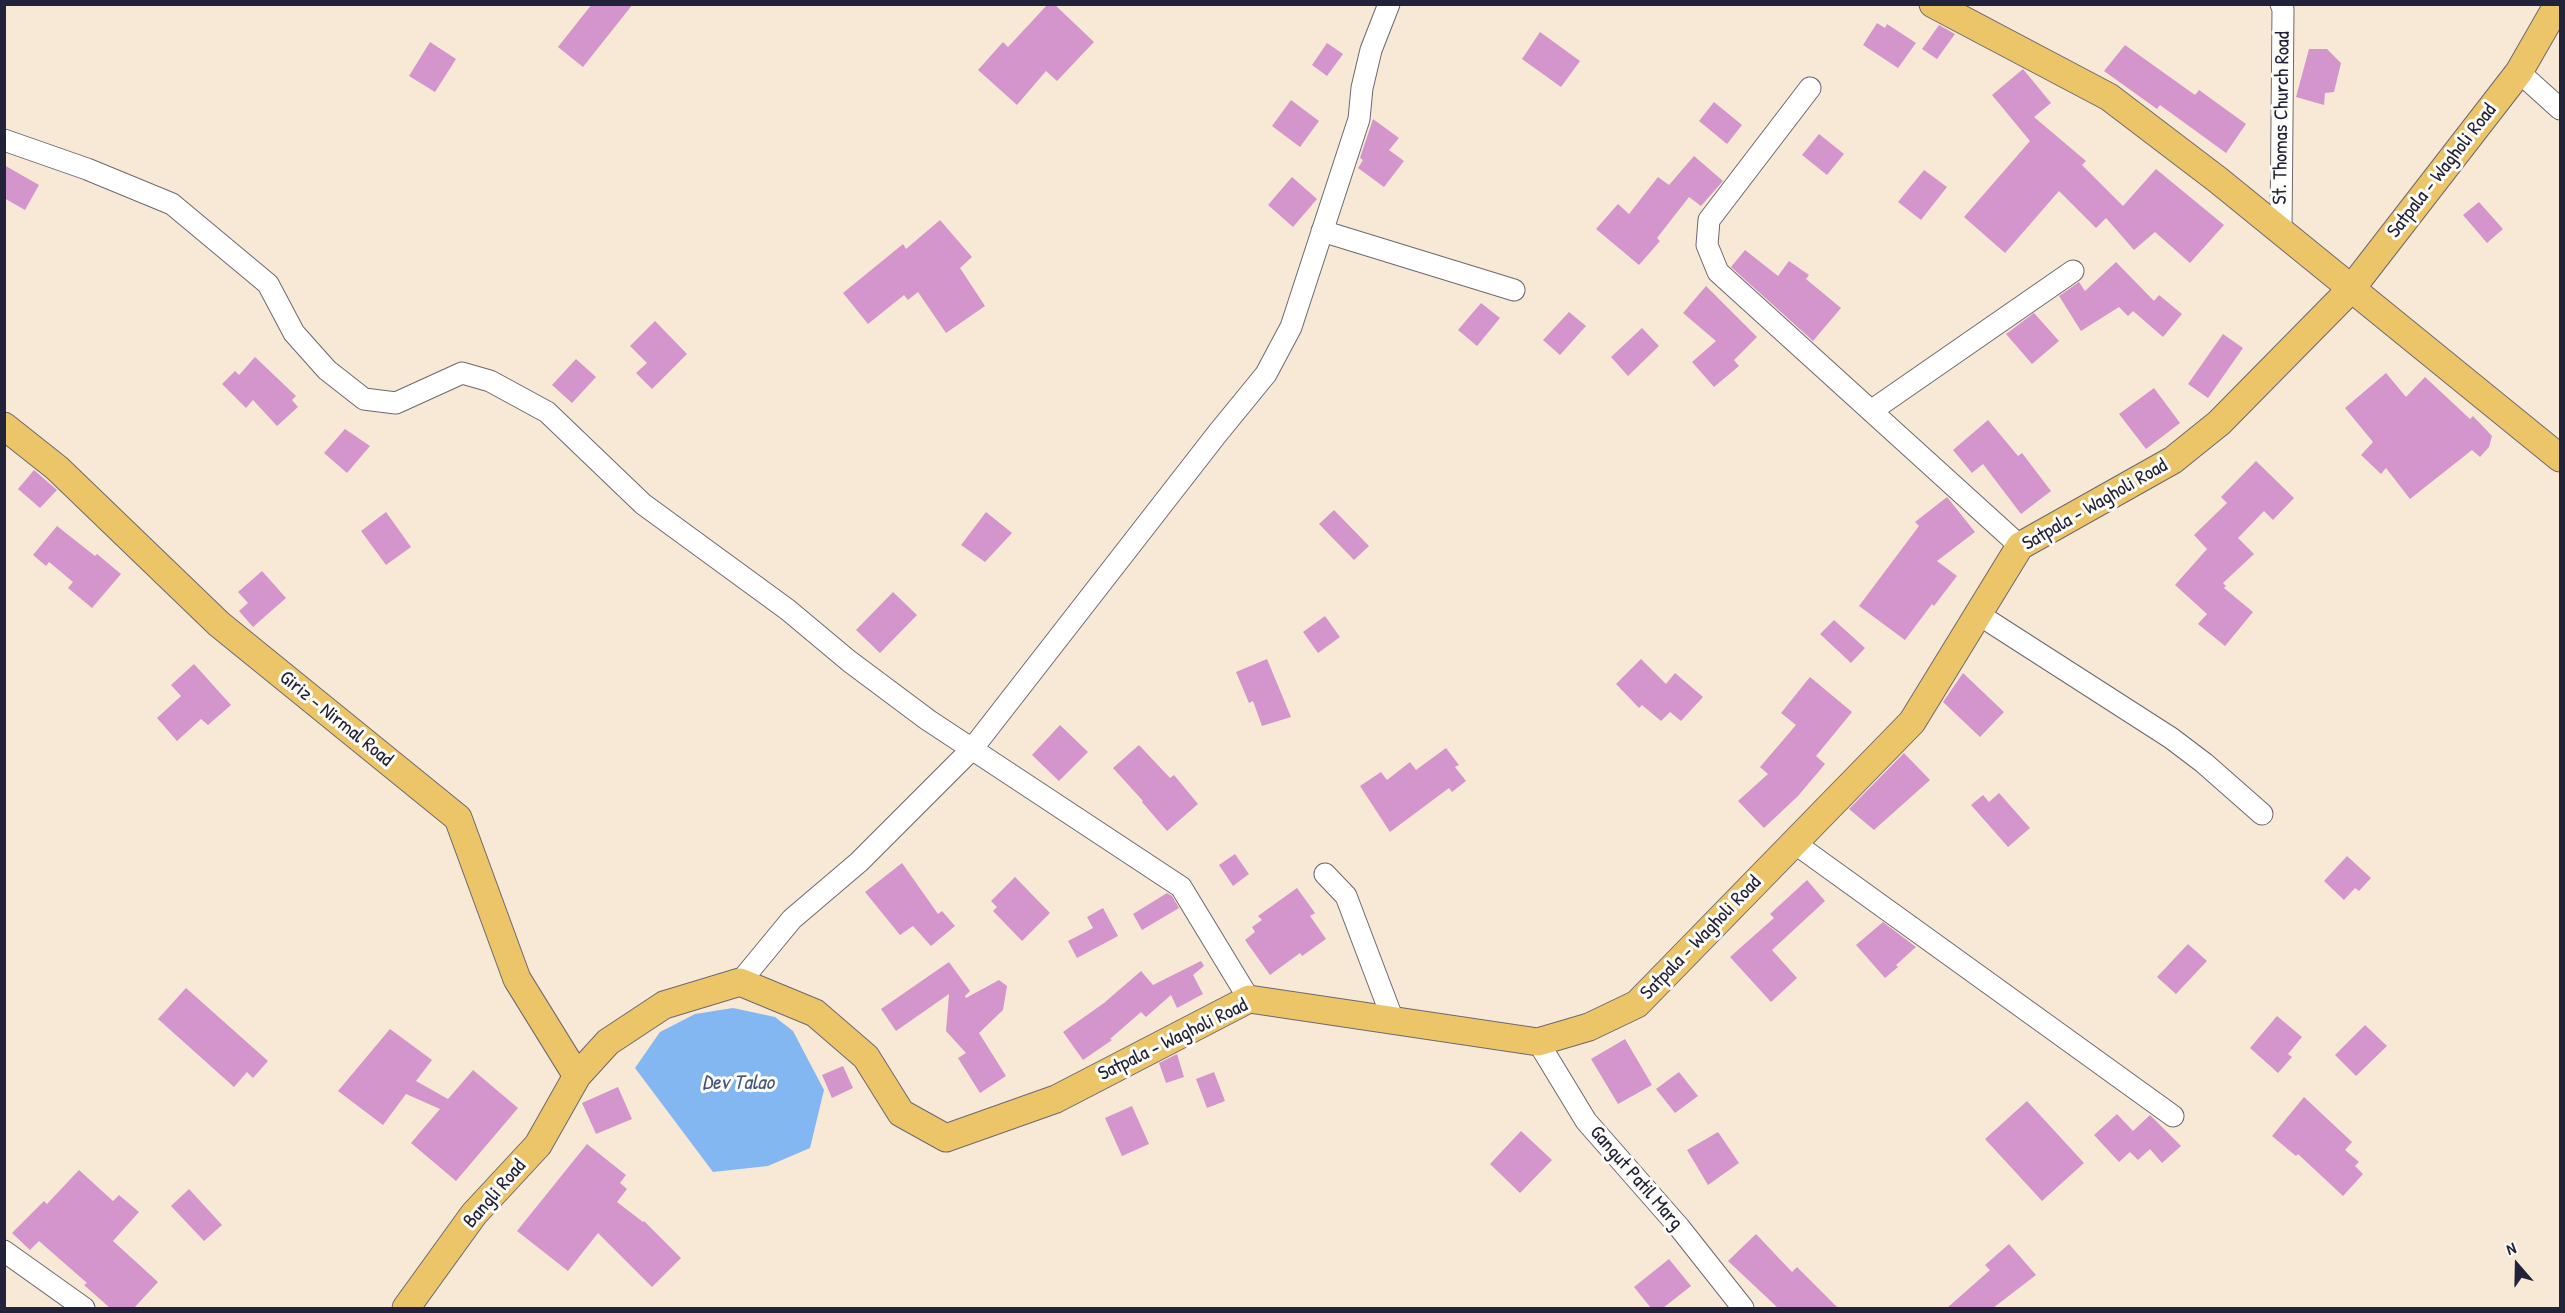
<!DOCTYPE html>
<html>
<head>
<meta charset="utf-8">
<style>
  body { margin:0 }
  #map { position:relative; width:2565px; height:1313px; overflow:hidden; background:#f8e9d6; font-family:"Patrick Hand",sans-serif }
  canvas { display:block }
  .frame { position:absolute; inset:0; border:6px solid #22223b; pointer-events:none }
  .north { position:absolute; left:2487px; top:1235px; width:60px; height:60px; -webkit-text-stroke:4px #fdfcf7; paint-order:stroke; rotate:340deg; font-size:16px; font-weight:700; line-height:24px; text-align:center; color:#22223b }
  .north::after { content:''; display:block; margin:auto; width:21px; height:27px; background:#22223b; clip-path:polygon(50% 0,100% 100%,50% 72%,0 100%) }
</style>
</head>
<body>
<div id="map">
<canvas width="2565" height="1313"></canvas>
<div class="frame"></div>
<div class="north">N</div>
</div>
<script>
const context = document.querySelector('canvas').getContext('2d');
context.lineJoin = 'round';
function fillPath(path, color) {
  context.fillStyle = color;
  context.fill(path, 'evenodd');
}
function toPath(rows) {
  const path = new Path2D();
  for (const r of rows) {
    path.moveTo(r[0], r[1]);
    for (let i = 2; i < r.length; i += 2) path.lineTo(r[i], r[i + 1]);
  }
  return path;
}
function strokePath(path, color, width, dash) {
  context.strokeStyle = color;
  context.lineWidth = width;
  context.lineCap = dash ? 'butt' : 'round';
  context.setLineDash(dash || []);
  context.stroke(path);
}
function label(font, color, halo, rows, align = 'center') {
  context.font = font + ' "Patrick Hand",sans-serif';
  context.lineWidth = 6;
  context.setLineDash([]);
  context.textBaseline = 'middle';
  context.strokeStyle = halo;
  context.fillStyle = color;
  for (const [text, x, y, turn = 0] of rows) {
    context.save();
    context.translate(x, y);
    context.rotate((+turn || 0) * Math.PI / 180);
    context.textAlign = isNaN(turn) ? turn : align;
    if (halo) context.strokeText(text, 0, 0);
    context.fillText(text, 0, 0);
    context.restore();
  }
}
const water = toPath([
  [733,1008,775,1017,793,1031,824,1090,810,1148,768,1166,713,1172,635,1068,660,1032,695,1014]
]);
const building = toPath([
  [592,4,633,4,583,67,558,47],
  [1048,4,1054,4,1094,42,1057,81,1046,71,1017,105,978,70,1003,42,1008,47],
  [1877,23,1885,28,1887,24,1916,43,1898,68,1863,45],
  [1939,25,1955,34,1937,59,1922,49],
  [1540,32,1580,61,1561,87,1522,59],
  [430,42,456,59,435,92,409,76],
  [1327,43,1343,54,1327,76,1312,65],
  [2125,45,2195,95,2199,90,2246,124,2226,153,2160,105,2157,109,2104,71],
  [2309,49,2327,49,2341,63,2334,92,2325,93,2324,105,2296,97],
  [2023,69,2051,103,2034,117,2086,161,2082,165,2123,206,2156,169,2224,225,2190,263,2155,232,2134,250,2106,218,2096,228,2059,191,2005,253,1964,217,2030,141,1992,95],
  [1291,100,1319,121,1300,147,1272,126],
  [1714,102,1742,125,1727,144,1699,121],
  [1373,119,1399,138,1389,150,1404,161,1384,187,1358,168,1363,160,1360,158],
  [1819,134,1844,154,1827,175,1802,155],
  [1694,156,1723,181,1701,206,1689,197,1657,238,1660,241,1639,265,1596,229,1618,204,1629,214,1658,177,1669,185],
  [4,165,39,185,25,210,4,198],
  [1924,170,1947,187,1921,220,1898,202],
  [1292,177,1317,199,1293,227,1268,205],
  [2479,202,2503,229,2487,243,2463,215],
  [940,220,972,257,960,268,985,306,946,333,918,292,908,300,904,295,868,324,843,293,903,244,906,249],
  [1745,250,1778,276,1789,261,1809,275,1806,279,1841,308,1813,341,1731,267],
  [2116,262,2154,301,2159,295,2182,314,2163,337,2133,311,2128,316,2119,307,2081,331,2059,296,2079,282,2085,291],
  [1706,286,1757,337,1734,360,1739,366,1714,387,1692,362,1716,341,1683,313],
  [1481,303,1500,318,1477,346,1458,330],
  [1569,312,1586,326,1560,355,1543,340],
  [2034,313,2059,341,2032,364,2006,334],
  [655,321,687,354,652,389,636,373,647,363,630,346],
  [1642,328,1659,346,1628,376,1611,357],
  [2223,334,2243,348,2208,398,2188,384],
  [255,357,296,396,292,400,298,407,277,426,253,400,246,408,222,384,235,371,239,375],
  [576,359,596,377,572,403,552,385],
  [2386,373,2406,397,2425,377,2470,419,2473,416,2492,436,2489,447,2480,457,2472,450,2410,499,2386,468,2381,474,2361,455,2373,442,2345,408],
  [2154,388,2180,423,2146,449,2119,414],
  [1988,420,2018,456,2022,453,2051,491,2021,514,1983,464,1972,473,1953,450],
  [345,429,370,446,347,473,324,453],
  [2256,461,2294,498,2273,520,2264,511,2238,538,2254,554,2223,583,2226,586,2224,588,2253,612,2225,646,2198,624,2207,614,2175,585,2207,549,2194,535,2227,503,2221,497],
  [34,470,57,490,40,508,18,489],
  [1947,497,1975,532,1937,561,1957,576,1934,606,1932,604,1905,640,1859,606,1919,526,1915,522],
  [1334,510,1369,546,1354,560,1319,524],
  [386,512,411,547,386,565,361,531],
  [986,512,1012,533,985,562,961,545],
  [57,526,95,556,97,554,121,574,92,608,68,588,73,582,49,562,46,566,33,555],
  [262,571,286,598,253,627,239,611,248,603,238,592],
  [893,592,917,615,880,653,856,630],
  [1325,616,1340,637,1318,653,1303,632],
  [1834,620,1865,648,1851,663,1820,634],
  [1267,659,1291,717,1262,726,1253,701,1249,703,1236,672],
  [1641,659,1666,684,1675,673,1703,697,1681,721,1670,712,1661,721,1642,705,1639,708,1616,684],
  [194,664,231,705,208,725,201,719,177,741,157,718,181,696,171,685],
  [1963,673,2004,712,1980,737,1943,702],
  [1810,677,1852,712,1816,756,1825,764,1798,796,1764,828,1738,801,1768,774,1760,767,1796,725,1781,713],
  [1060,725,1088,752,1059,781,1032,755],
  [1139,745,1170,778,1174,775,1198,804,1167,831,1142,802,1143,801,1113,768],
  [1446,748,1459,765,1455,767,1466,781,1452,792,1449,788,1390,832,1360,786,1381,772,1387,780,1410,762,1416,770],
  [1904,753,1930,780,1874,830,1849,809],
  [1999,793,2030,828,2008,847,1971,805,1983,795,1989,802],
  [1235,854,1249,874,1233,886,1219,865],
  [2347,856,2371,878,2359,891,2355,888,2344,900,2324,881],
  [902,863,938,914,942,911,955,926,931,946,913,926,900,935,865,892],
  [1015,877,1050,913,1022,941,993,911,997,907,991,901],
  [1807,880,1825,901,1772,950,1797,978,1771,1002,1730,957,1774,918,1770,914],
  [1297,888,1315,913,1310,916,1326,939,1302,956,1300,953,1270,975,1245,940,1255,932,1252,927,1262,920,1258,916],
  [1167,893,1172,896,1179,908,1142,930,1133,914],
  [1103,908,1118,936,1077,958,1068,941,1093,928,1087,917],
  [1883,922,1916,947,1896,965,1898,967,1885,978,1856,945],
  [2188,944,2207,961,2176,994,2157,977],
  [1201,961,1204,966,1193,975,1203,994,1177,1008,1171,995,1146,1017,1141,1012,1110,1039,1112,1040,1083,1060,1063,1032,1104,1003,1141,971,1153,985],
  [949,962,970,991,965,996,966,998,999,980,1007,986,1003,1010,979,1033,1006,1076,980,1093,958,1058,966,1053,946,1031,949,994,896,1031,881,1009],
  [186,988,268,1061,253,1078,247,1072,234,1087,158,1019],
  [2277,1016,2302,1037,2288,1054,2292,1057,2278,1073,2250,1048],
  [2365,1025,2387,1046,2356,1076,2335,1055],
  [390,1029,432,1060,416,1081,448,1099,473,1070,518,1108,456,1181,411,1143,440,1109,406,1094,383,1125,338,1091],
  [1625,1039,1652,1085,1618,1104,1591,1059],
  [1177,1054,1184,1077,1166,1083,1159,1063],
  [843,1066,853,1088,832,1098,822,1075],
  [1214,1072,1225,1101,1207,1108,1196,1079],
  [1679,1072,1698,1096,1675,1113,1656,1089],
  [618,1087,632,1119,596,1134,582,1103],
  [2304,1097,2352,1142,2345,1150,2359,1162,2355,1166,2363,1174,2343,1196,2298,1154,2296,1156,2272,1136],
  [2027,1101,2084,1163,2042,1201,1985,1139],
  [1132,1106,1149,1144,1122,1156,1105,1118],
  [2117,1114,2133,1131,2150,1115,2181,1146,2162,1163,2150,1149,2138,1160,2130,1152,2119,1162,2094,1135],
  [1521,1131,1552,1160,1520,1193,1490,1164],
  [1718,1132,1739,1163,1708,1185,1687,1150],
  [587,1144,626,1175,620,1183,627,1189,617,1202,643,1222,644,1221,681,1258,652,1287,598,1233,568,1271,517,1231],
  [79,1170,113,1201,119,1195,139,1212,113,1241,158,1282,134,1308,110,1308,84,1285,87,1283,39,1241,30,1250,12,1233,44,1201,47,1204],
  [189,1189,222,1225,204,1241,171,1206],
  [1756,1234,1792,1272,1797,1267,1838,1308,1778,1308,1728,1261],
  [2009,1244,2036,1275,1993,1308,1947,1308,1990,1270,1985,1265],
  [1669,1259,1691,1286,1663,1308,1651,1308,1634,1287]
]);
const minor = toPath([
  [2519,72,2560,109],
  [1810,88,1709,220,1707,245,1718,272,2020,546],
  [4,140,87,169,172,204,268,284,294,333,327,370,364,399,396,403,462,373,490,381,547,412,643,504,788,610,849,661,928,720,1181,887,1249,999],
  [1322,231,1514,290],
  [2281,232,2283,9,2281,4],
  [1871,411,2073,271],
  [1978,614,2171,738,2204,763,2262,814],
  [1793,842,2173,1116],
  [1325,874,1346,896,1393,1020],
  [740,982,792,919,859,862,972,749,1217,434,1266,374,1291,327,1359,119,1362,88,1371,50,1389,4],
  [1538,1042,1586,1121,1679,1227,1743,1308],
  [4,1251,84,1308]
]);
const major = toPath([
  [1933,4,2109,97,2218,180,2560,458],
  [4,426,57,468,219,624,458,818,517,979,577,1076],
  [406,1308,474,1214,538,1145,577,1076,608,1042,664,1005,740,982,815,1013,866,1057,901,1113,946,1138,1056,1099,1249,999,1538,1042,1589,1027,1637,1004,1912,722,2020,546,2173,460,2219,423,2351,289,2519,72,2558,4]
]);
const streetNames = [
  ["St. Thomas Church Road",2282,118,-89],
  ["Satpala - Wagholi Road",2442,171,-52],
  ["Satpala - Wagholi Road",2095,505,-30],
  ["Giriz - Nirmal Road",336,719,39],
  ["Satpala - Wagholi Road",1701,938,-46],
  ["Satpala - Wagholi Road",1173,1040,-26],
  ["Gangut Patil Marg",1636,1178,49],
  ["Bangli Road",495,1194,-49]
];
const waterNames = [
  ["Dev Talao",738,1083]
];
fillPath(water, '#83b7f1');
fillPath(building, '#d395cb');
strokePath(minor, '#6d6871', 23);
strokePath(major, '#6d6871', 29);
strokePath(minor, '#fff', 21);
strokePath(major, '#edc569', 27);
label('20px', '#22223b', '#fdfcf7', streetNames);
label('italic 21px', '#44567b', '#fdfcf7', waterNames);
</script>
</body>
</html>
